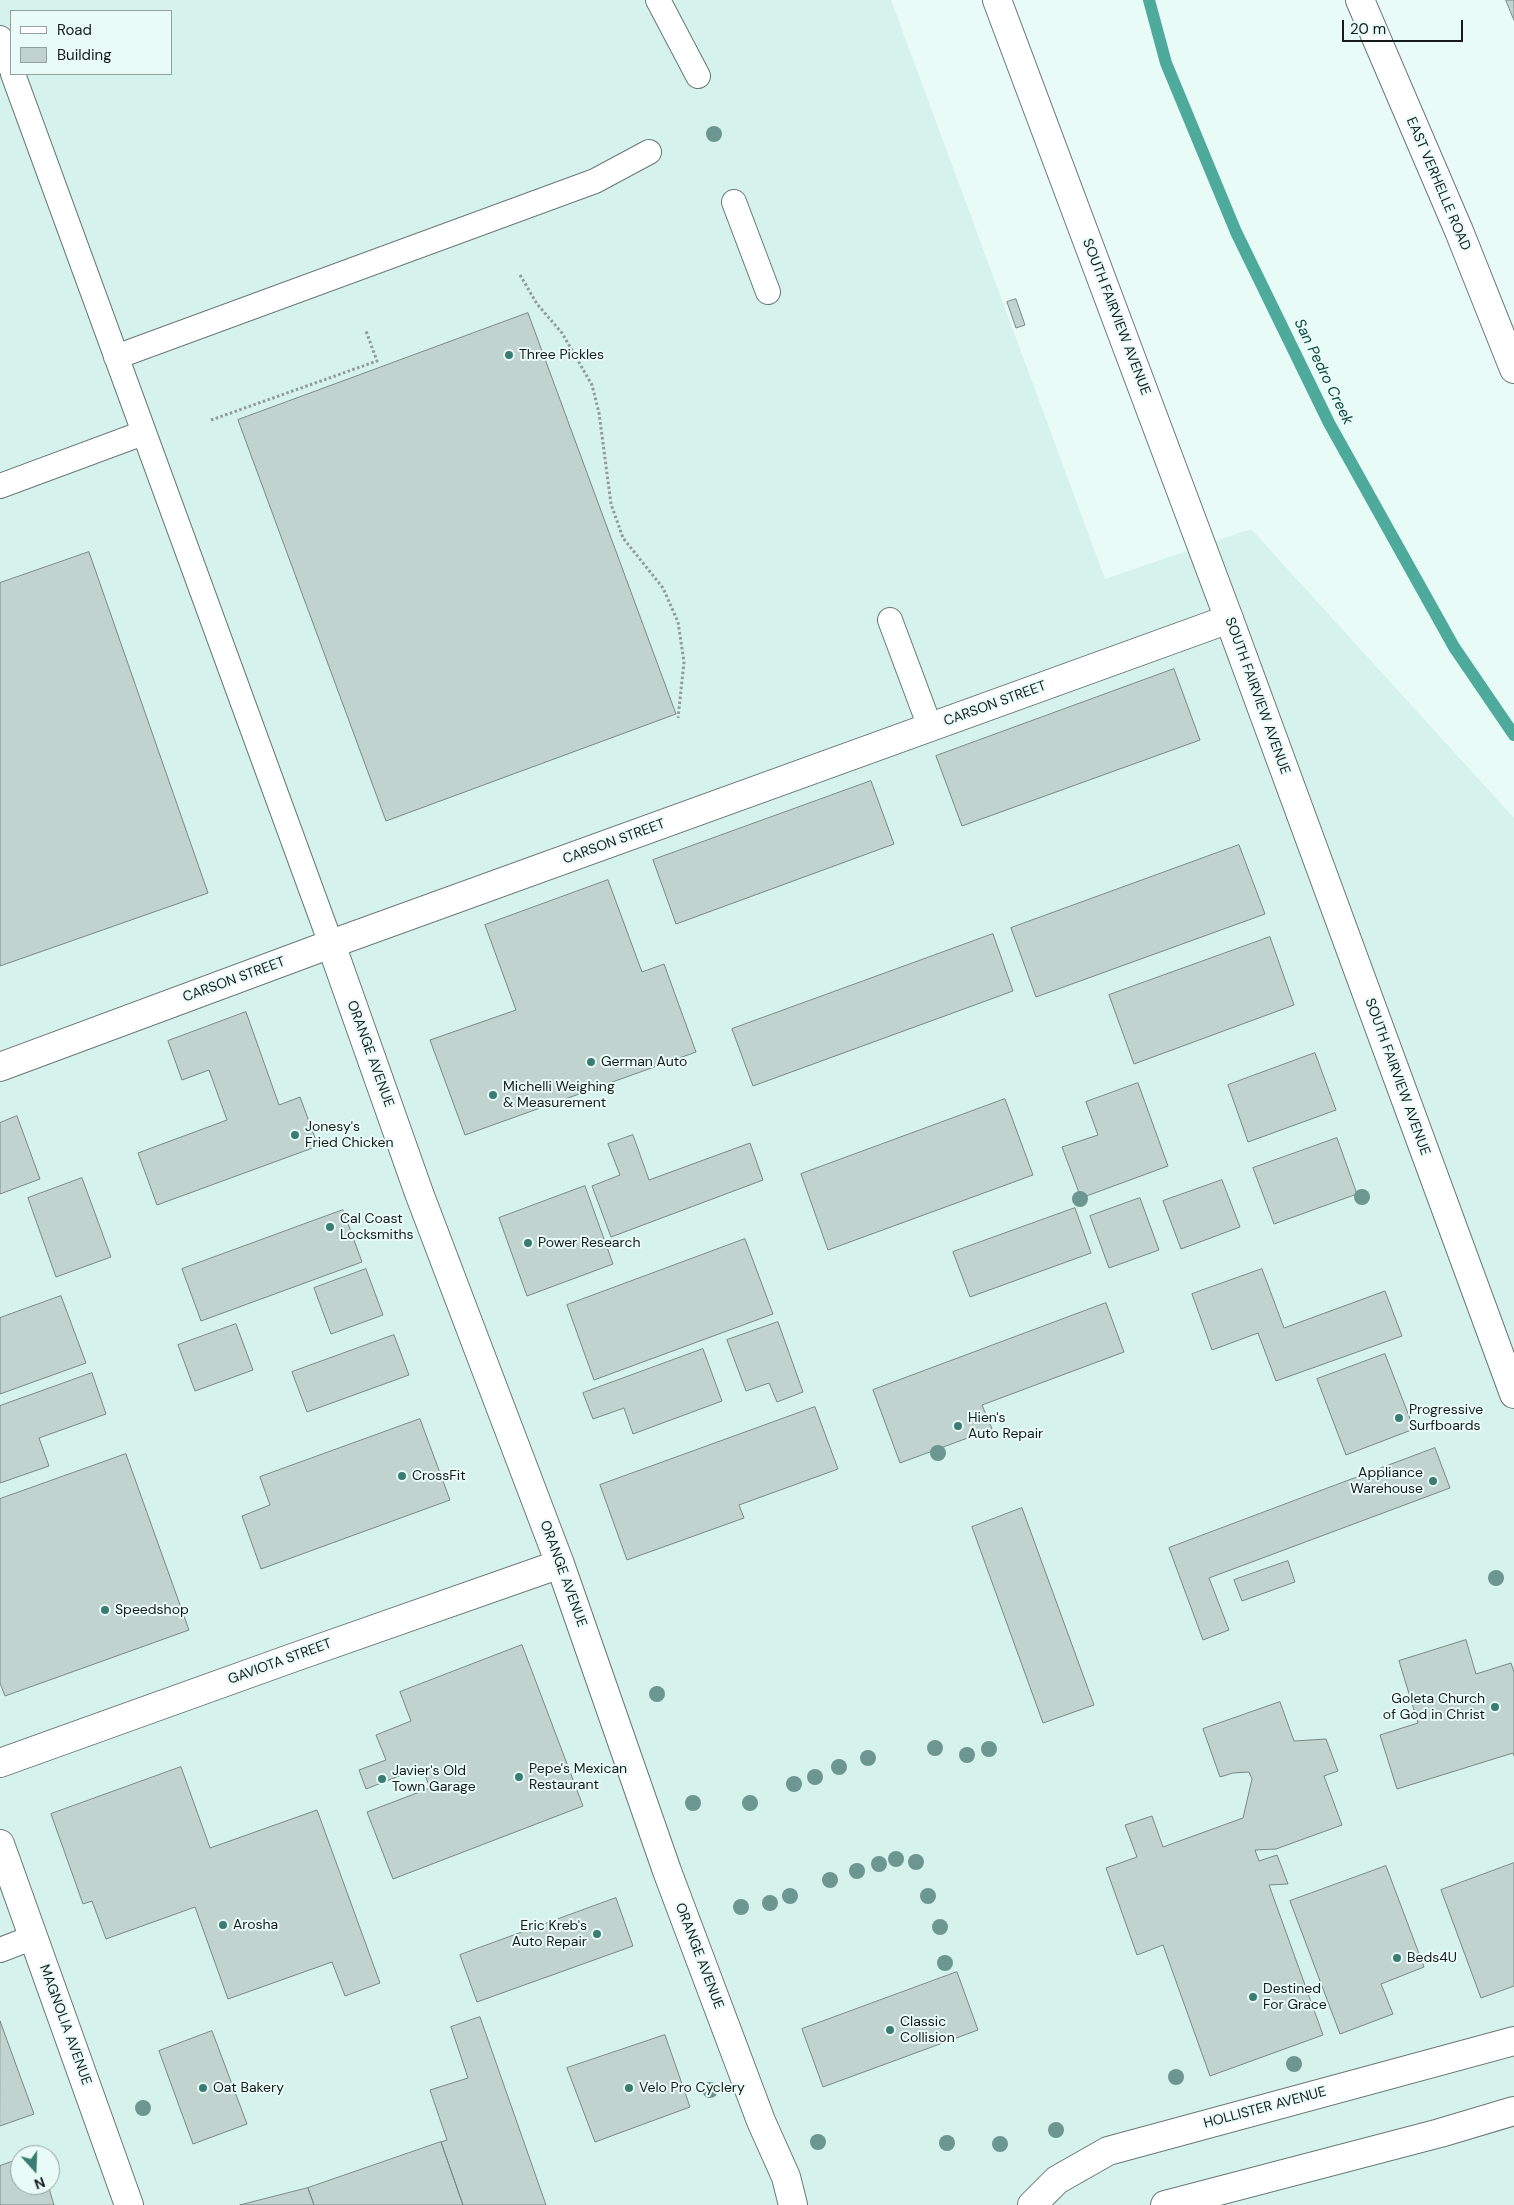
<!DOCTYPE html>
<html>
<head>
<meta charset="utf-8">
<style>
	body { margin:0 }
	#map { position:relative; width:1514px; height:2205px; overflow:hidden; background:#e8fbf7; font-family:"DM Sans",sans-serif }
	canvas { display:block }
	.legend { position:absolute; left:10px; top:10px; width:162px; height:65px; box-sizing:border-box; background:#e8fbf7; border:1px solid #94a29f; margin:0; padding:6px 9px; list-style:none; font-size:15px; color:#151c1a }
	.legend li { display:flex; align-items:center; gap:10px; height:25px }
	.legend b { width:25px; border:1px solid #94a29f }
	.north { position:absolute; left:10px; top:2145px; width:50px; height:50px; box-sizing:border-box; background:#e8fbf7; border:1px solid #94a29f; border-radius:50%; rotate:160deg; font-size:14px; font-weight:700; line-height:20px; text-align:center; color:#151c1a }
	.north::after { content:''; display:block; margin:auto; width:18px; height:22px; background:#397d71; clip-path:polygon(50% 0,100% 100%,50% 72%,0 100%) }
	.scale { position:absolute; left:1342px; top:20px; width:121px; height:22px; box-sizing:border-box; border:2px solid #151c1a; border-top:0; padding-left:6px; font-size:15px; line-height:18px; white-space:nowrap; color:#151c1a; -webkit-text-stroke:4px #e8fbf7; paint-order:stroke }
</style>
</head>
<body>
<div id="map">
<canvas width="1514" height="2205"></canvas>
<ul class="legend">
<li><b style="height:6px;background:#fff"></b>Road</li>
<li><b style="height:14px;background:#c0d3ce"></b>Building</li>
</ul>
<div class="north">N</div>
<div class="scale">20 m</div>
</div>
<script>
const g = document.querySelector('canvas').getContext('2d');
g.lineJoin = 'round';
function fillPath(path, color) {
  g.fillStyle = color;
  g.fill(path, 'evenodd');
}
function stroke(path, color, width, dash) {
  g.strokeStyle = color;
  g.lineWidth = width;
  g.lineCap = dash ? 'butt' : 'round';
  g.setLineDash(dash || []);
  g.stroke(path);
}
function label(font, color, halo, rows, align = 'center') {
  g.font = font + ' "DM Sans",sans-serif';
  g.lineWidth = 4;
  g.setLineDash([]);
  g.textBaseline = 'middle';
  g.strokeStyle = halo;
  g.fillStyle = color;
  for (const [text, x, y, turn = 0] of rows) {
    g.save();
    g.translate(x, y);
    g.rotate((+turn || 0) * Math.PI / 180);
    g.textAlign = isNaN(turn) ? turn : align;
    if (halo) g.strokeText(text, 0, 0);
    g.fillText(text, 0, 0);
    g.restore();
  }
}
fillPath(new Path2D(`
	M0,0H891L1105,579L1251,529L1514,818V2205H0ZM11,11H171V74H11ZM20,2155H50V2185H20Z`), '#d6f2ec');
stroke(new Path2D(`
	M1149,0L1166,63L1236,232L1329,423L1454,647L1514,735`), '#4eaa9a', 12);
const building = new Path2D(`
	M1506,0H1514V20Z
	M1016,299L1025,325L1016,328L1007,302Z
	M528,313L676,714L386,821L238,420Z
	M89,552L208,893L0,966V583Z
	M1174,669L1200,740L962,826L936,756Z
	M871,781L894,844L676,924L653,860Z
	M1239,845L1265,914L1036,997L1011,928Z
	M608,880L642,972L664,964L696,1052L465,1135L430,1040L516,1010L485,925Z
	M993,934L1013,991L753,1086L732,1029Z
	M1270,937L1294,1005L1134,1064L1109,995Z
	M246,1012L279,1105L300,1097L318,1146L157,1205L138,1153L227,1120L209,1070L182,1080L168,1041Z
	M1315,1053L1336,1110L1248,1142L1228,1085Z
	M1138,1083L1168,1166L1081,1198L1062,1147L1098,1135L1086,1102Z
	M1005,1099L1033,1175L828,1250L801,1174Z
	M17,1116L40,1179L0,1194V1123Z
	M633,1135L649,1180L750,1143L763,1180L611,1237L592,1186L620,1175L608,1144Z
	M1337,1138L1357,1194L1274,1224L1253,1168Z
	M82,1178L111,1257L56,1277L28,1198Z
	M1222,1180L1240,1227L1181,1249L1163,1201Z
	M585,1186L613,1264L527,1296L499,1218Z
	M1140,1198L1159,1250L1109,1268L1090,1216Z
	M1075,1208L1091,1253L970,1297L953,1252Z
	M343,1210L362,1262L201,1321L182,1269Z
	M745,1239L773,1314L594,1380L567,1305Z
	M366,1269L383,1315L331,1334L314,1288Z
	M1262,1269L1284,1328L1385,1291L1402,1336L1276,1381L1258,1333L1212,1350L1192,1294Z
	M61,1296L86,1363L0,1394V1318Z
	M1106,1303L1124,1352L982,1405L992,1429L900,1463L873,1390Z
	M778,1322L803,1392L777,1402L769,1383L746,1391L727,1340Z
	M236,1324L253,1370L195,1391L178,1345Z
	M394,1335L409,1375L307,1412L292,1372Z
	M703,1349L722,1401L633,1434L624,1408L593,1419L583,1393Z
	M1385,1354L1414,1429L1346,1455L1317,1379Z
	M92,1373L106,1414L39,1438L49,1466L0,1483V1406Z
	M815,1407L838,1469L739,1505L744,1518L627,1560L600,1485Z
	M420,1419L450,1500L261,1569L242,1516L270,1505L260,1477Z
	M1435,1448L1450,1488L1209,1578L1229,1630L1203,1640L1169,1548Z
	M126,1454L189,1630L5,1696L0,1683V1499Z
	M1022,1508L1094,1705L1043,1723L972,1527Z
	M1288,1561L1295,1582L1242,1601L1234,1580Z
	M1466,1640L1476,1674L1511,1663L1514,1672V1756L1513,1753L1397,1789L1380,1735L1418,1723L1399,1661Z
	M522,1645L583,1806L393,1879L367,1812L430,1788L422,1767L366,1789L359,1770L386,1760L376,1735L411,1721L400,1692Z
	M1280,1702L1294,1741L1326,1739L1338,1771L1324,1776L1342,1825L1276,1849L1255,1850L1259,1861L1277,1855L1288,1884L1269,1885L1323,2035L1210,2076L1163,1945L1137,1955L1106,1868L1137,1857L1125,1825L1152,1816L1163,1847L1243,1818L1252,1779L1249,1772L1233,1773L1220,1777L1203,1729Z
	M181,1767L210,1848L317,1810L380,1983L345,1996L332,1962L228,1999L195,1907L106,1939L92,1901L83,1904L51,1814Z
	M1514,1863V1986L1481,1998L1441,1890Z
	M1386,1866L1424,1967L1381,1984L1393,2014L1340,2034L1290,1901Z
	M616,1898L633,1946L477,2002L460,1955Z
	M957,1972L978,2030L823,2087L802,2029Z
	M480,2017L546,2205H463L441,2142L447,2140L430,2090L468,2078L451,2027Z
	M0,2021L34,2114L0,2126Z
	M212,2031L247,2124L193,2144L159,2051Z
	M665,2035L690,2107L595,2142L567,2068Z
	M441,2142L463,2205H314L308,2188Z
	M20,2159V2185H48L54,2205H0V2166Z
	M308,2188L314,2205H240Z`);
fillPath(building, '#c0d3ce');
stroke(building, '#798a86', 1);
const service = new Path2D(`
	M658,0L698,76
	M0,38L11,68
	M13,74L331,944
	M734,202L768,292
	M116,357L595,181L649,152
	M0,486L143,433
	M890,620L930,727
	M0,1950L34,1937`);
const minor = new Path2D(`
	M1360,0L1459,231L1514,369
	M331,944L419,1193L560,1564L667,1871L761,2121L786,2177L793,2205
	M0,1067L331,944L1229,619
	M0,1763L295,1657L560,1564
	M0,1844L129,2205`);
const tertiary = new Path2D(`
	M997,0L1229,619L1514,1394`);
const secondary = new Path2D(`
	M1032,2205L1057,2180L1108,2151L1514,2041
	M1165,2205L1440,2133L1514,2111`);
stroke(service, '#687975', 26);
stroke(minor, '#687975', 30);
stroke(tertiary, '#687975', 30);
stroke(secondary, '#687975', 30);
stroke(new Path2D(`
	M520,275L537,304L562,333L592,385L599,413L611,504L623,538L663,588L678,622L684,662L678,718
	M211,420L377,361L366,331`), '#8e9c99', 3, [2.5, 2.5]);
stroke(service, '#fff', 24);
stroke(minor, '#fff', 28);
stroke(tertiary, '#fff', 28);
stroke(secondary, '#fff', 28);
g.fillStyle = '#6c9690';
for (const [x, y] of [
	[714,134],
	[1362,1197],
	[1080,1199],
	[938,1453],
	[1496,1578],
	[657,1694],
	[935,1748],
	[989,1749],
	[967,1755],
	[868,1758],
	[839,1767],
	[815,1777],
	[794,1784],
	[693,1803],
	[750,1803],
	[896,1859],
	[916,1862],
	[879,1864],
	[857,1871],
	[830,1880],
	[790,1896],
	[928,1896],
	[770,1903],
	[741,1907],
	[940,1927],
	[945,1963],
	[1294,2064],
	[1176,2077],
	[710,2090],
	[143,2108],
	[1056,2130],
	[818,2142],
	[947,2143],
	[1000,2144]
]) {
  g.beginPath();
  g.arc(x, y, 8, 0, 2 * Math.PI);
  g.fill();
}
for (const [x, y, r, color] of [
	[509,355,5,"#397d71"],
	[591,1062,5,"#397d71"],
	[493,1095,5,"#397d71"],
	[295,1135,5,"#397d71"],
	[330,1227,5,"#397d71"],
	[528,1243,5,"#397d71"],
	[1399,1418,5,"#397d71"],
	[958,1426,5,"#397d71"],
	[402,1476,5,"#397d71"],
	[1433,1481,5,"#397d71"],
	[105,1610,5,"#397d71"],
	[1495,1707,5,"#397d71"],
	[519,1777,5,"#397d71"],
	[382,1779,5,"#397d71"],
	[223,1925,5,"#397d71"],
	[597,1934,5,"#397d71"],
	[1397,1958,5,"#397d71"],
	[1253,1997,5,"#397d71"],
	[890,2030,5,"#397d71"],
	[203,2088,5,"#397d71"],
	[629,2088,5,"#397d71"]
]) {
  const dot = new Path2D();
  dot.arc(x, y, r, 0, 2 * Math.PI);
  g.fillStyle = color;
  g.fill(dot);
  stroke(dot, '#e8fbf7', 2);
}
label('14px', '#151c1a', '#e8fbf7', [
	["EAST VERHELLE ROAD",1438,184,67],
	["SOUTH FAIRVIEW AVENUE",1116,317,69],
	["SOUTH FAIRVIEW AVENUE",1257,696,70],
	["CARSON STREET",995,704,-20],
	["CARSON STREET",614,842,-20],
	["CARSON STREET",234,980,-20],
	["ORANGE AVENUE",370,1054,70],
	["SOUTH FAIRVIEW AVENUE",1397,1077,70],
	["ORANGE AVENUE",563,1574,70],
	["GAVIOTA STREET",280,1662,-20],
	["ORANGE AVENUE",699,1956,69],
	["MAGNOLIA AVENUE",65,2025,70],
	["HOLLISTER AVENUE",1265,2108,-15]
]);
label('14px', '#151c1a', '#e8fbf7', [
	["Three Pickles",519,355],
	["German Auto",601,1062],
	["Michelli Weighing",503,1087],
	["& Measurement",503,1103],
	["Jonesy's",305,1127],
	["Fried Chicken",305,1143],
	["Cal Coast",340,1219],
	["Locksmiths",340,1235],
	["Power Research",538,1243],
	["Progressive",1409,1410],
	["Surfboards",1409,1426],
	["Hien's",968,1418],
	["Auto Repair",968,1434],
	["Appliance",1423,1473,"right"],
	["Warehouse",1423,1489,"right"],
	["CrossFit",412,1476],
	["Speedshop",115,1610],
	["Goleta Church",1485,1699,"right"],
	["of God in Christ",1485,1715,"right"],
	["Pepe's Mexican",529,1769],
	["Restaurant",529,1785],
	["Javier's Old",392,1771],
	["Town Garage",392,1787],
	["Arosha",233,1925],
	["Eric Kreb's",587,1926,"right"],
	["Auto Repair",587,1942,"right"],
	["Beds4U",1407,1958],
	["Destined",1263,1989],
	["For Grace",1263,2005],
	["Classic",900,2022],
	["Collision",900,2038],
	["Oat Bakery",213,2088],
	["Velo Pro Cyclery",639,2088]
], 'left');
label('italic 15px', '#0a453d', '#e8fbf7', [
	["San Pedro Creek",1323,372,64]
]);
</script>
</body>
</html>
